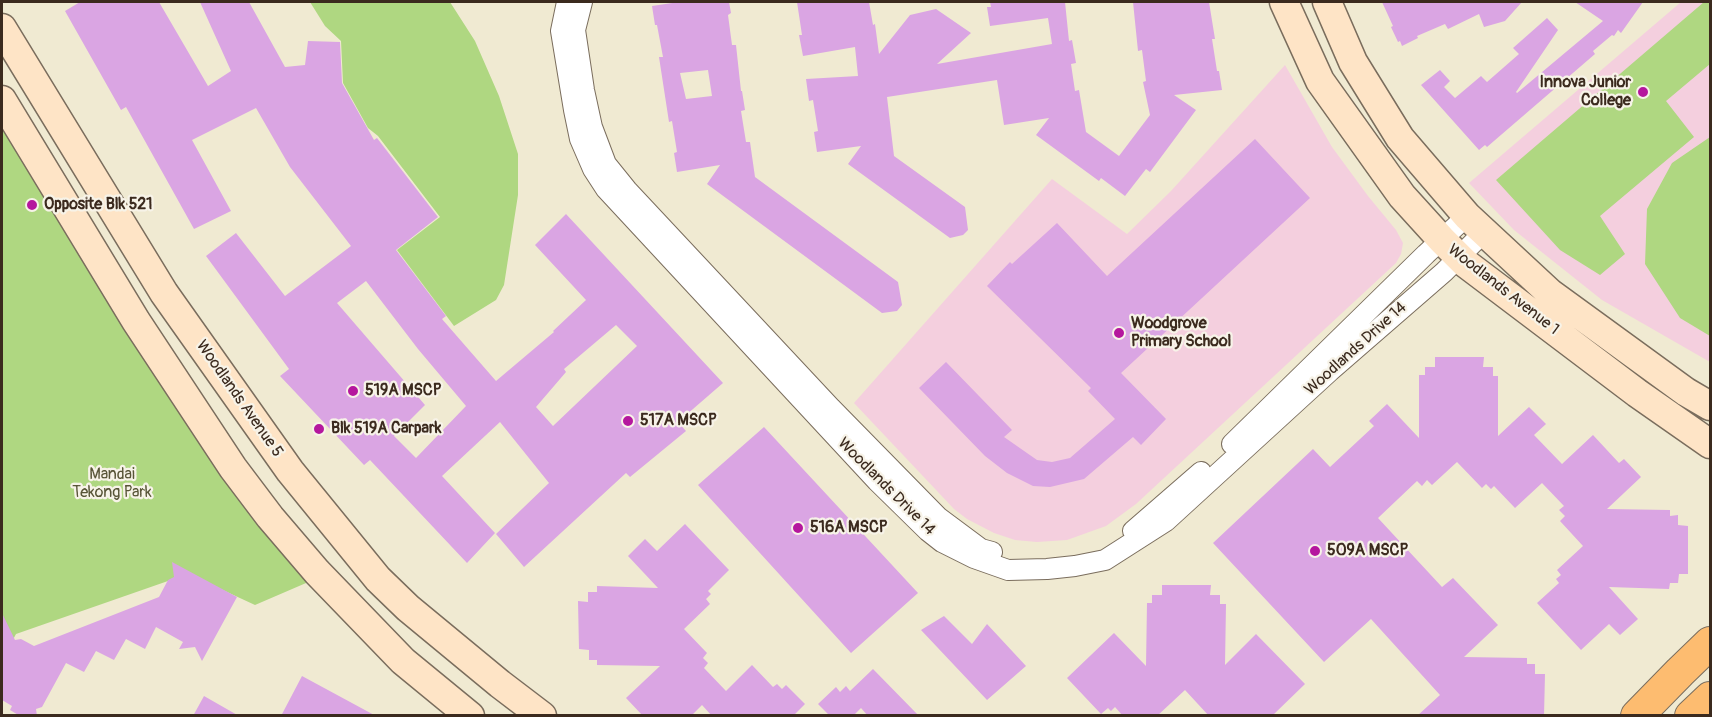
<!DOCTYPE html>
<html>
<head>
<meta charset="utf-8">
<style>
	body { margin:0 }
	#map { position:relative; width:1712px; height:717px; overflow:hidden; background:#f0ead2; font-family:Pangolin,sans-serif }
	canvas { display:block }
	.frame { position:absolute; inset:0; border:3px solid #3b2a1e; pointer-events:none }
</style>
</head>
<body>
<div id="map">
<canvas width="1712" height="717"></canvas>
<div class="frame"></div>
</div>
<script>
const g = document.querySelector('canvas').getContext('2d');
g.lineJoin = 'round';
function fillPath(path, color) {
  g.fillStyle = color;
  g.fill(path, 'evenodd');
}
function stroke(path, color, width, dash) {
  g.strokeStyle = color;
  g.lineWidth = width;
  g.lineCap = dash ? 'butt' : 'round';
  g.setLineDash(dash || []);
  g.stroke(path);
}
function label(font, color, halo, rows, align = 'center') {
  g.font = font + ' Pangolin,sans-serif';
  g.lineWidth = 4.5;
  g.setLineDash([]);
  g.textBaseline = 'middle';
  g.strokeStyle = halo;
  g.fillStyle = color;
  for (const [text, x, y, turn = 0] of rows) {
    g.save();
    g.translate(x, y);
    g.rotate((+turn || 0) * Math.PI / 180);
    g.textAlign = isNaN(turn) ? turn : align;
    if (halo) g.strokeText(text, 0, 0);
    g.fillText(text, 0, 0);
    g.restore();
  }
}
fillPath(new Path2D(`
	M1681,2H1710V362L1602,300L1514,230L1469,183Z
	M1285,65L1332,147L1368,196L1396,230L1403,243L1401,254L1396,263L1136,504L1106,526L1067,540L1037,542L1015,540L994,533L967,519L954,509L854,403L1052,179L1127,234L1171,191Z`), '#f4cfde');
fillPath(new Path2D(`
	M310,2H450L475,41L499,96L518,154V195L504,285L496,300L454,326L397,250L440,217L378,136L368,128L343,83L341,41L325,26Z
	M1704,2H1710V64L1666,101L1694,137L1600,216L1625,254L1600,275L1560,250L1496,180Z
	M2,101L320,577L255,605L188,574L16,634L2,660Z
	M1710,137V336L1680,318L1645,264L1647,209L1672,163Z`), '#afd781');
fillPath(new Path2D(`
	M80,2H159L208,86L231,71L200,2H249L285,67L305,65L308,41L340,42L342,83L374,140L377,138L438,217L396,250L446,316L442,319L496,381L554,332L553,331L586,300L535,245L566,214L723,383L678,422L686,431L630,477L626,473L524,567L496,534L549,483L500,422L442,476L495,533L467,563L370,460L364,465L280,376L289,369L206,256L236,233L285,296L351,246L290,167L256,108L192,140L231,211L194,229L126,107L121,110L65,11ZM366,281L418,349L466,406L416,458L394,436L425,405L337,303ZM616,325L637,346L553,426L536,407L566,372L564,369Z
	M679,2H729L731,13L728,15L732,45H736L741,91H742L745,110L741,111L746,142H750L755,177L898,282L902,305L897,311L882,313L707,184L720,165L677,172L674,153L677,152L672,121L669,122L659,57H663L657,25H655L652,6ZM708,70L712,96L686,99L680,73Z
	M797,2H869L873,25L875,24L879,54L910,15L936,9L971,33L937,64L1052,44L1048,18L990,26L987,7H991L990,2H1065L1069,41L1072,40L1076,63L1071,64L1075,91L1079,90L1086,132L1119,156L1150,115L1143,82L1146,81L1142,50L1138,51L1133,2H1209L1215,39H1212L1217,71H1219L1222,90L1174,95L1196,110L1150,172L1146,169L1125,196L1101,178L1099,181L1036,135L1049,118L1004,125L997,80L887,97L894,156L965,207L968,230L963,235L950,238L848,164L861,146L817,152L814,132L818,131L813,100L809,101L806,79L858,76L855,47L803,56L799,35H802Z
	M1382,2H1522L1505,21L1484,27L1479,14L1448,29L1445,24L1417,36L1418,38L1402,46L1400,41L1398,42L1391,27L1393,26Z
	M1575,2H1643L1621,33L1618,30L1614,36L1612,35L1593,51L1595,54L1487,147L1485,145L1479,150L1421,85L1440,70L1450,81L1444,87L1455,98L1481,76L1487,82L1519,54L1513,48L1547,18L1558,30L1516,92L1517,93L1603,21Z
	M1255,139L1310,198L1121,373L1166,419L1141,445L1133,437L1084,479L1050,487L1033,486L1007,473L985,456L919,388L946,362L1012,430L1004,437L1037,460L1052,462L1070,458L1115,419L1088,391L1091,388L987,286L1010,262L1012,264L1057,223L1107,276Z
	M1435,357H1484L1483,367H1493V376H1498V436L1529,407L1546,424L1534,435L1562,464L1593,435L1619,463L1624,459L1641,477L1607,509L1670,510V516L1678,515V525L1688,526V574H1679L1678,583H1670L1669,589L1609,587L1638,619L1620,635L1609,624L1581,650L1537,603L1559,583L1556,579L1561,575L1557,570L1583,546L1560,521L1565,516L1559,510L1564,506L1542,483L1515,508L1494,486L1491,489L1486,484L1482,488L1457,462L1432,485L1427,480L1422,486L1417,481L1378,518L1442,587L1453,578L1498,625L1464,657L1527,658V664H1535V674H1545L1544,716H1417L1440,695L1371,619L1324,662L1213,543L1313,449L1330,467L1374,426L1369,421L1387,404L1419,438V375H1425V367H1435Z
	M764,427L918,593L851,653L698,485Z
	M685,524L729,570L708,591L711,594L706,599L710,604L684,629L707,653L703,658L708,663L704,668L726,691L752,665L773,687L777,684L782,689L786,685L805,704L793,716H712L702,705L691,716H643L626,698L660,666L597,665V660H589V650L579,649L578,601L588,602V592H597V586L658,588L628,556L645,539L657,551Z
	M172,562L237,597L202,661L195,647L179,649L183,642L156,627L145,649L126,639L114,660L96,651L84,672L66,663L42,707L36,709L37,716H20L10,710L12,706L2,700V613L15,640L21,639L34,646L159,597L168,580L174,577Z
	M1162,585H1211L1210,595H1220V604H1226L1225,665L1256,634L1305,684L1272,716H1209L1185,690L1157,716H1123L1115,707L1111,711L1108,708L1101,714L1067,678L1114,633L1146,666L1147,603H1152V595H1162Z
	M944,616L972,644L987,624L1026,666L987,700L921,630Z
	M873,669L919,716H868L861,708L853,716H830L818,704L836,687L840,692L846,686L850,691Z
	M302,676L376,716H281Z
	M204,696L239,716H193Z`), '#daa5e3');
const street = new Path2D(`
	M567,2L561,31L574,110L580,139L593,169L606,189L877,481L928,531L942,542L974,558L1008,570L1047,569L1075,566L1105,560L1166,521L1330,371L1444,272L1484,232
	M582,2L575,30L584,90L592,127L606,164L627,190L744,315L831,408L938,517L981,549L992,552
	M1232,444L1426,254L1467,216
	M1133,531L1201,472`);
const secondary = new Path2D(`
	M1284,2L1320,81L1402,196L1442,240L1465,263L1637,393L1710,444
	M1327,2L1353,62L1400,138L1467,216L1550,293L1686,392L1710,406
	M2,28L164,293L290,471L378,579L408,608L500,684L542,716
	M2,100L136,321L233,468L270,517L317,572L403,661L470,716`);
const primary = new Path2D(`
	M1637,716L1680,672L1710,643
	M1691,716L1710,698`);
stroke(street, '#7a6d5d', 22);
stroke(secondary, '#7a6d5d', 31);
stroke(primary, '#7a6d5d', 34);
stroke(street, '#fff', 20);
stroke(secondary, '#fee4c6', 28);
stroke(primary, '#fdbc70', 32);
for (const [x, y, r, color] of [
	[1643,92,6,"#b5179e"],
	[32,205,6,"#b5179e"],
	[1119,333,6,"#b5179e"],
	[353,391,6,"#b5179e"],
	[628,421,6,"#b5179e"],
	[319,429,6,"#b5179e"],
	[798,528,6,"#b5179e"],
	[1315,551,6,"#b5179e"]
]) {
  const dot = new Path2D();
  dot.arc(x, y, r, 0, 2 * Math.PI);
  g.fillStyle = color;
  g.fill(dot);
  stroke(dot, '#f7f3e8', 2);
}
label('bold 16px', '#3b2a1e', '#f7f3e8', [
	["Innova Junior",1631,83,"right"],
	["College",1631,101,"right"],
	["Opposite Blk 521",44,205],
	["Woodgrove",1131,324],
	["Primary School",1131,342],
	["519A MSCP",365,391],
	["517A MSCP",640,421],
	["Blk 519A Carpark",331,429],
	["516A MSCP",810,528],
	["509A MSCP",1327,551]
], 'left');
label('16px', '#3b2a1e', '#f7f3e8', [
	["Woodlands Avenue 1",1503,290,38],
	["Woodlands Drive 14",1356,349,-42],
	["Woodlands Avenue 5",239,399,55],
	["Woodlands Drive 14",886,487,45]
]);
label('16px', '#585537', '#f7f3e8', [
	["Mandai",112,475],
	["Tekong Park",112,493]
]);
</script>
</body>
</html>
